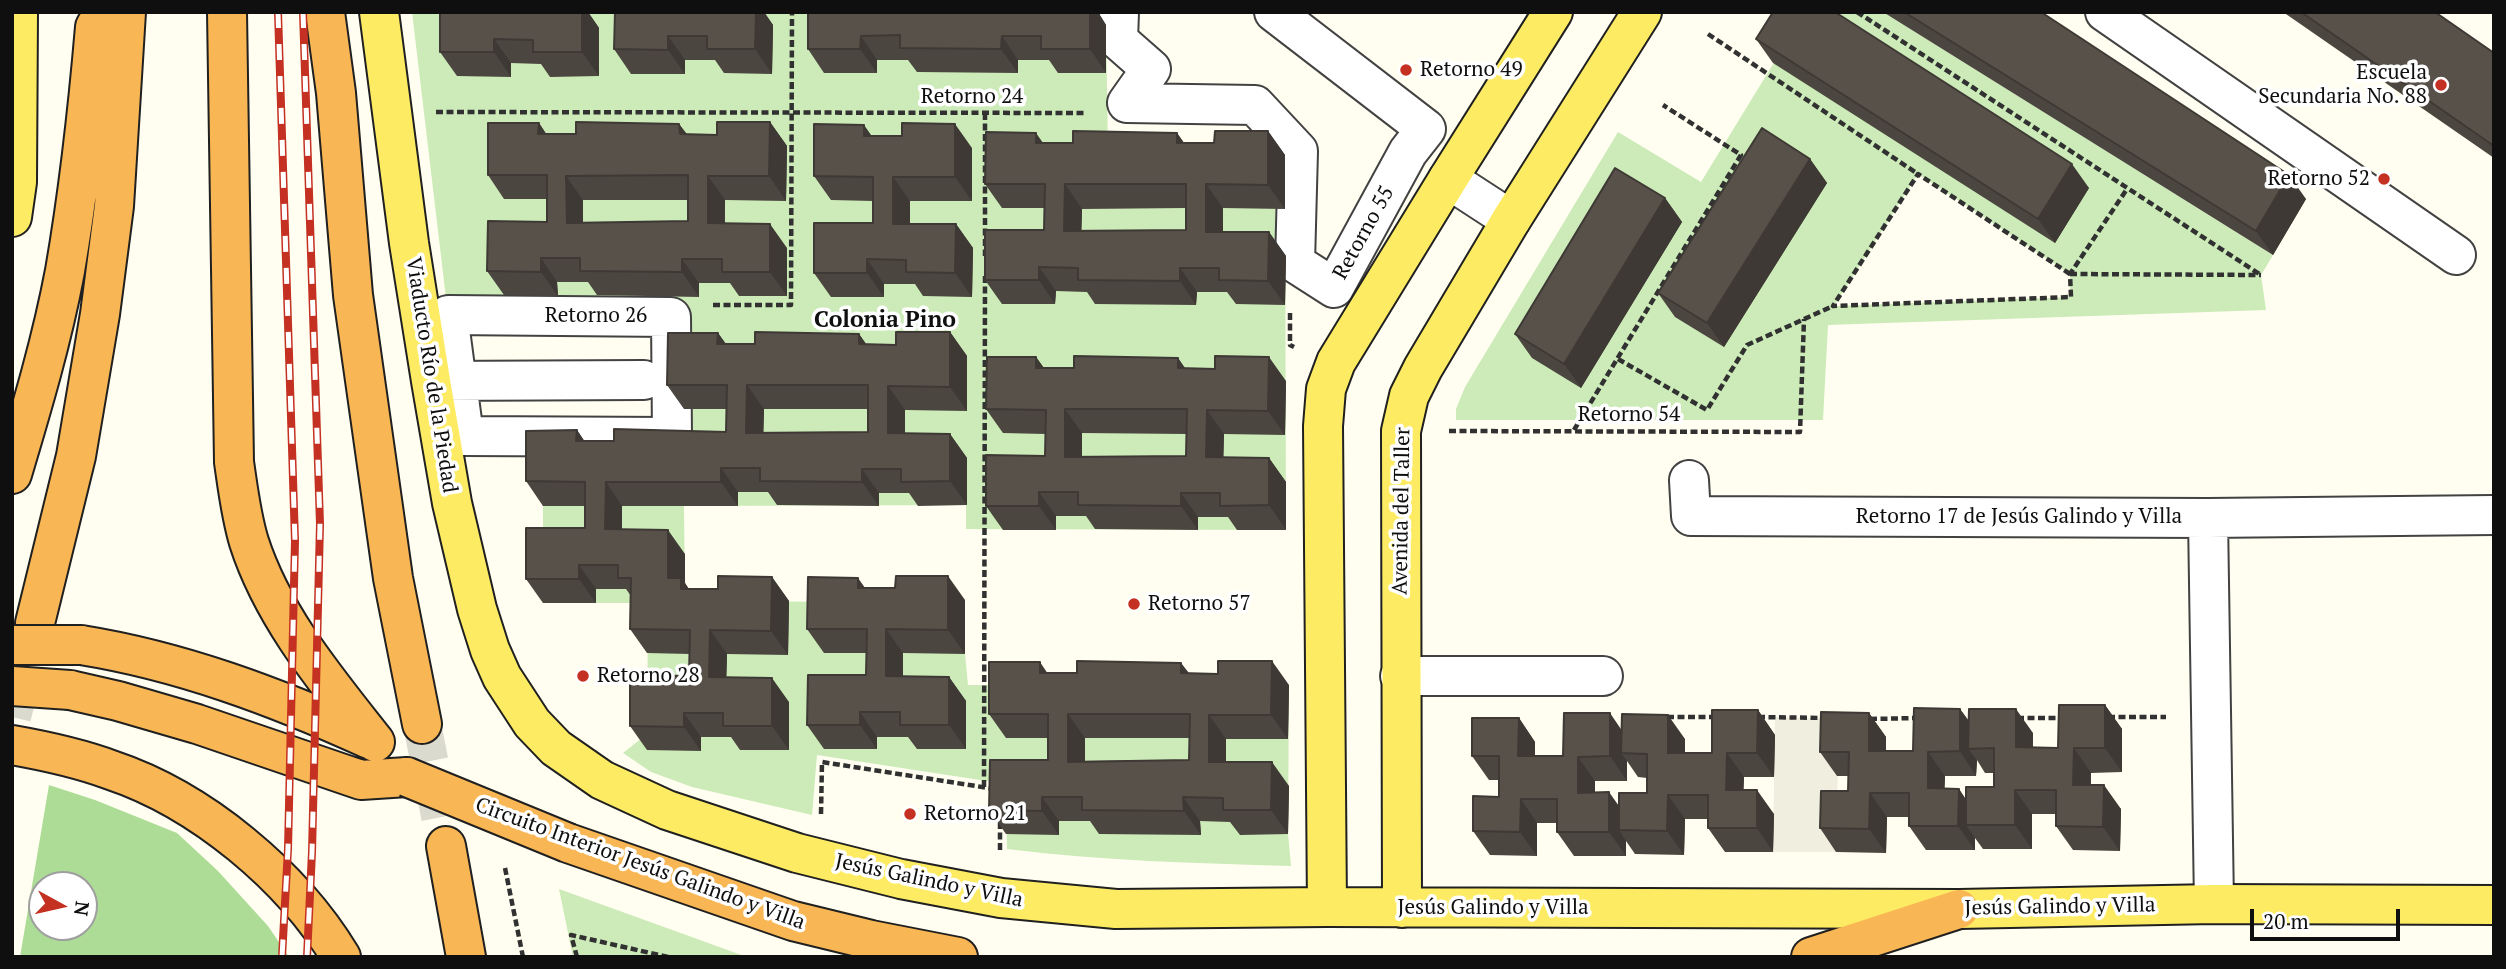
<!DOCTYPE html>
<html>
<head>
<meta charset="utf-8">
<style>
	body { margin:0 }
	#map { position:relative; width:2506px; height:969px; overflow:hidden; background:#fffef0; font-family:"PT Serif",serif }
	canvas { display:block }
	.frame { position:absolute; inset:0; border:14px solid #0f0f0f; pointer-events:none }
	.north { position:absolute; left:28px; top:871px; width:70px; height:70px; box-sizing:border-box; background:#fff; border:2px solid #9f9f9f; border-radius:50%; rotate:98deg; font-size:19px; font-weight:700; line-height:28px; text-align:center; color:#0f0f0f }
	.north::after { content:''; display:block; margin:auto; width:24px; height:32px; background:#c43021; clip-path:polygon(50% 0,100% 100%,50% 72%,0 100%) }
	.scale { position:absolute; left:2250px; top:909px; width:150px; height:32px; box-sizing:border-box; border:4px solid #0f0f0f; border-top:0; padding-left:9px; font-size:21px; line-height:24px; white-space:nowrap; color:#0f0f0f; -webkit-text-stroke:5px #fff; paint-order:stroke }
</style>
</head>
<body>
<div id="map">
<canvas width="2506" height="969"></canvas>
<div class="frame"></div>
<div class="north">N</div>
<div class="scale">20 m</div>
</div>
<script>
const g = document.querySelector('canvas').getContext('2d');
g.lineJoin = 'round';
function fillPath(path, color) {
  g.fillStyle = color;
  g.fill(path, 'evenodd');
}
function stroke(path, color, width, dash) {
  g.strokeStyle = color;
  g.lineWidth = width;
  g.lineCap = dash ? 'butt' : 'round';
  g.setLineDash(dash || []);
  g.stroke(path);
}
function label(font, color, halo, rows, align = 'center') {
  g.font = font + ' "PT Serif",serif';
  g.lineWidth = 7;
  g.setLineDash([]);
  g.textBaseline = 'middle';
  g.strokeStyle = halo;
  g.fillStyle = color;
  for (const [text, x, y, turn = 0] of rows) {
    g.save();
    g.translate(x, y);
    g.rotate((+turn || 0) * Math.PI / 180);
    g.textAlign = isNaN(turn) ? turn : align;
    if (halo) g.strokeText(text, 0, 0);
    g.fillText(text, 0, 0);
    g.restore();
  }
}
fillPath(new Path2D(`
	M412,12H1106L1108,155H1285L1286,530L966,529V505L684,506L685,601L875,602L965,654L968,685H1289L1288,834L1291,866C1196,863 1101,861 1007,849L1006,784L817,755L812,815L692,787L651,772L623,753L647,734L648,603H543V455L672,437L671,317L448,315Z
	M1805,12H1883L2273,255L2261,275L2266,310L1828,325L1823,420H1456V409L1465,387L1618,132L1701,182ZM1918,174L2070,274V297L1834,306Z
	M559,889L747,957H573Z`), '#ccebb8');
fillPath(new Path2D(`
	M49,785L95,800L177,833L218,871L268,926L289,957H20ZM42,885H84V927H42Z`), '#addc97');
fillPath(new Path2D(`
	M1775,717L1839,719L1836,852H1773Z`), '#f0eede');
stroke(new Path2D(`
	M12,717L35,623
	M422,724L446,846`), '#dbdace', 38, [38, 19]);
const minor = new Path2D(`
	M1119,12L1118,40L1151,69L1127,103L1255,105L1298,151L1295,263L1334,288L1408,152L1426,129L1274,12
	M2105,12L2456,255
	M1448,179L1511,220
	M448,315L671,317L672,437L464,436Z
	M433,381L644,380
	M1689,480L1691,516L2208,518L2494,515
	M2208,518L2214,904
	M1400,676H1603`);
const major = new Path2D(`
	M379,12L409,243L431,381L452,503L477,609L490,650L502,677L532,723L556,748L602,780L667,810L797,853L901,879L1001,898L1116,909L1327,907L1959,909L2214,904L2494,905
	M12,217L17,182L18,12
	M1327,907L1323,426L1326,389L1336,362L1448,179L1553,12
	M1402,908L1401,431L1409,396L1423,368L1511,220L1642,12`);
const highway = new Path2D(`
	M227,12L234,462C238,489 241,516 249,542C273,617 327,681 375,742
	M325,12L336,93L353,295L393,578L422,724
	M12,474C32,407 52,340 65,271C79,190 88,109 95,27L104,12
	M35,623L76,456L100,314L114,206L126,12
	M81,645C181,661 277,697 369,739
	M70,690L118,701L197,724L361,780L407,777
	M12,745C46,751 79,758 111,770C201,800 292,876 341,957
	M568,843L793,921L871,940L958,957
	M446,846L466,957
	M1811,957L1959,909`);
stroke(minor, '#424242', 42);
stroke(major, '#202020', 42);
stroke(highway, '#202020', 42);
stroke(new Path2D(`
	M1857,12L2261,275
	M1708,34L1918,174
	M436,112L1085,113
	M985,113V256
	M2070,274L1918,174L1833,306L2071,297L2070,274L2127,189
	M2070,274L2261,275
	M713,305H791L792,12
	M1290,313V345L1294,347
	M1618,359L1707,410L1747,345L1833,306
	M1574,430L1741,155L1663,105
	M1449,431L1800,432L1804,319
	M1667,717H1718
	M1758,717L1826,718
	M2108,717H2166
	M2017,718H2064
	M1870,719L1917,718
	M984,787L985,275
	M821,814L822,762L995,789
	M1000,822V852
	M505,868L523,957
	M577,957L571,935L668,957`), '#313131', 4.5, [7, 3.5]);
stroke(minor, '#fff', 38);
stroke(major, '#fdec63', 38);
stroke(highway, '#f9b654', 38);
const rail = new Path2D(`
	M278,12L295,541L288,849L282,957
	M303,12L320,524L312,852L307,957`);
stroke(rail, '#c43021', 8);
stroke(rail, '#fff', 5, [16]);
const highwayBridge = new Path2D(`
	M12,645H81
	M12,686L70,690
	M407,777L568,843`);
stroke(highwayBridge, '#202020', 42, []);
stroke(highwayBridge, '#f9b654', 38);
fillPath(new Path2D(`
	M440,12H588L599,28V76L550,77L541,64L511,63V77L457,76L440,52Z
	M615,12H764L773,25L772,74L724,73L715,60H685V74H631L614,49Z
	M808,12H1098L1106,25V73H1058L1049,60H1018V73L917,72L908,60H877V73H824L808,49Z
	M1883,12H2041L2306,199L2273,255Z
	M2283,12H2435L2494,53V158Z
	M1756,39L2089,188L2055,243L1773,63Z
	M770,122L787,146L786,201L725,200V223L787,248V296H739L730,283H699V297L597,295L588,282H557L558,296L504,295L487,271L547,222V199H504L488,175L539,123L546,134H576L679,124L687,134L717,135ZM583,200H688V221L583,223Z
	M1268,131L1285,155V209L1223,208V232H1269L1286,256L1285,305L1236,304L1227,292H1197L1196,305L1095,304L1087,292L1056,291L1055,304H1002L985,280L1044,230V208H1002L985,184L1043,143H1073L1177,133L1184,143H1214ZM1186,208V230L1081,231L1082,209Z
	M871,136L972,148V201H910V224H956L973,248L972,297L923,296L915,284H884V297H831L814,273L873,223V201L831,200L814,176Z
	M1810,159L1827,183L1724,347L1675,317L1658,293Z
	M1665,198L1682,222L1581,388L1532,358L1515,334Z
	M950,332L967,356V411L905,410V433L950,434L967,458V505L918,506L909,493H879V506L777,505L768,492H738V506H622V529L685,554V583L688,589H718L772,577L789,601L788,655L727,654L726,677L789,702V750H740L731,737H701V751L647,750L630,726L689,676L690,654L647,653L630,629L631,596L626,589H596V603H543L526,579L585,528V506H543L526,481L577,430L584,441H614L726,432V409H684L667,385L718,333L726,344H755L859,334L866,344L896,345ZM764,409H868V432L763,433Z
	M1036,357L1044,368H1074L1178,358L1185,369L1286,381L1285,435L1224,434L1223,457L1269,458L1286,482V530H1237L1228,517H1198V530L1095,529L1086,516H1056V530H1003L986,506L1045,456V434L1003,433L986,409ZM1082,433L1186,434V456L1082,457Z
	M866,588L965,600V654L903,653V677H949L966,701V749H917L908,737H877V749H824L807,725L866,675L867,653H824L807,629Z
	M1181,663L1189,673L1289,685L1288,739H1226V762L1289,786L1288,834L1240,835L1230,822L1200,821L1201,835L1099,834L1090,821H1059V835L1006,834L989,810L1048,760V738H1006L989,714L1047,673H1077ZM1085,738H1190L1189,760L1085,761Z
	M2105,705L2122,729V772L2091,773V785L2121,809L2120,851L2073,850L2056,826V814H2032V849H1983L1975,838V850H1926L1909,826V817H1887L1886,853L1836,852L1820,828L1848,791V776H1837L1820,752L1869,713L1886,737V751H1913L1960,709L1969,721L2033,733V748H2058ZM1977,760L1985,773H1994V787L1966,800L1959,789H1944L1945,776H1976Z
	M1758,710L1775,735L1774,777H1744L1743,790L1774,814L1773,852H1725L1708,828V819H1685L1684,855L1635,854L1626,841V856H1574L1557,832V823H1537V856L1490,855L1473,831L1499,797V780H1489L1472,756L1519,718L1535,742V756H1563L1621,730L1685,739V753H1712ZM1627,761L1638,777L1647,778V793L1619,806L1595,792V781H1627Z`), '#4c4640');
fillPath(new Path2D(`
	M582,12H588L599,28V76L582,52Z
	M756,12H764L773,25L772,74L755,49Z
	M1090,12H1098L1106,25V73L1090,49Z
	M668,36L685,60V74L668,50Z
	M861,36L877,60V73L860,49Z
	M1002,36L1018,60V73L1001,49Z
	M494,39L511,63V77L494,52Z
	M770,122L787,146L786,201L769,176Z
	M539,123L555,147L538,134Z
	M679,124L696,148L680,134Z
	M955,124L972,148V201L955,177Z
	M864,125L881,149L864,136Z
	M1268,131L1285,155V209L1268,185Z
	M1036,133L1053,157L1036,143Z
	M1177,133L1194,157L1177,143Z
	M1810,159L1827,183L1724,347L1707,323Z
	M2072,164L2089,188L2055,243L2038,219Z
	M2289,175L2306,199L2273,255L2256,231Z
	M566,176L583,200V247L567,223Z
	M708,176L725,200L724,247L708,223Z
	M893,177L910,201V248L893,224Z
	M1065,184L1082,209L1081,255L1064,231Z
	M1206,184L1223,208V256L1206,232Z
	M1665,198L1682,222L1581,388L1564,364Z
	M770,224L787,248V296L770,272Z
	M956,224L973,248L972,297L955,273Z
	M1269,232L1286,256L1285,305L1268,281Z
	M541,258L557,282L558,296L541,272Z
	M682,259L699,283V297L682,272Z
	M867,259L884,284V297L867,273Z
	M1039,267L1056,291L1055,304L1039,280Z
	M1180,268L1197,292L1196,305L1180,281Z
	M950,332L967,356V411L950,387Z
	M718,333L735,357L717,344Z
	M859,334L876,358L859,344Z
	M1036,357L1053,381L1036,368Z
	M1269,357L1286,381L1285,435L1268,411Z
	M1178,358L1195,382L1178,368Z
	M747,385L764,409L763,457L746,433Z
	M888,386L905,410V457L888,433Z
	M1065,409L1082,433V481L1065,457Z
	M1207,410L1224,434L1223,481L1206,457Z
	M577,430L594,455L576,441Z
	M950,434L967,458V505L950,481Z
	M1269,458L1286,482V530L1269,505Z
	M721,468L738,492V506L721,482Z
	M862,469L879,493V506L862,482Z
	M606,482L622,506V553L605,529Z
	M1039,492L1056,516V530L1039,506Z
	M1181,493L1198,517V530L1181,506Z
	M668,530L685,554V583L698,602L668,578Z
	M579,565L596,589V603L579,579Z
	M948,576L965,600V654L948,630Z
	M772,577L789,601L788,655L771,631Z
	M858,578L875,602L858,588Z
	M886,629L903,653V700L886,676Z
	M710,630L727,654L726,701L709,677Z
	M1272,661L1289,685L1288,739L1271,715Z
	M1040,662L1056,686L1040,673Z
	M1181,663L1198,687L1181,673Z
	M949,677L966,701V749L949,725Z
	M772,678L789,702V750L772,726Z
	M2105,705L2122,729V772L2105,748Z
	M1960,709L1977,733L1968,749L1977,760L1976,776L1960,751Z
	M2016,709L2033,733L2032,772L2016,747Z
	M1758,710L1775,735L1774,777L1757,753Z
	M860,712L877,737V749L860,725Z
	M684,713L701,737V751L684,727Z
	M1610,713L1627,738L1621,753L1627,761V781L1610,756Z
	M1869,713L1886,737V775L1869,751Z
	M1068,714L1085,738V786L1068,762Z
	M1209,715L1226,739V786L1209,762Z
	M1668,715L1685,739V777L1668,753Z
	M1519,718L1535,742V780L1518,756Z
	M2074,748L2091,773L2090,809L2073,785Z
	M1928,752L1945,776L1944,813L1928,788Z
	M1727,753L1744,777L1743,814L1726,790Z
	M1578,757L1595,781V817L1578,793Z
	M1272,762L1289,786L1288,834L1271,810Z
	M2104,785L2121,809L2120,851L2103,827Z
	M1959,789L1975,813L1966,825L1975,838V850L1958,826Z
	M1757,790L1774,814L1773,852L1757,828Z
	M2015,790L2032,814V849L2015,825Z
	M1609,792L1626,816L1619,830L1626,841V856L1609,832Z
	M1870,793L1887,817L1886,853L1869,829Z
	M1668,795L1685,819L1684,855L1667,831Z
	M1042,797L1059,821V835L1042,811Z
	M1183,797L1200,821L1201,835L1184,811Z
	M1521,799L1537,823V856L1520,832Z`), '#3e3934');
const building = new Path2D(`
	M440,12H582V52H533V40L494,39V52H440Z
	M615,12H756L755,49H707V36H668V50L614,49Z
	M808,12H1090V49H1041V36H1002L1001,49L900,48V35L861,36L860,49H808Z
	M1773,12H1835L2072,164L2038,219L1756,39Z
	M1904,12H2041L2289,175L2256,231Z
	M2301,12H2435L2494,53V146Z
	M576,122L679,124L680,134L717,135V122H770L769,176H708V223L770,224V272H722V259H682V272L580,271V258H541V272L487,271L488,221L547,222V175H488V123H539L538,134H576ZM688,175V221L567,223L566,176Z
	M902,123L955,124V177H893V224H956L955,273L906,272V260L867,259V273H814V223H873V177L814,176V124L864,125V136H902Z
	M1762,128L1810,159L1707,323L1658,293Z
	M1073,131L1177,133V143H1214L1215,131H1268V185L1206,184V232H1269L1268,281L1219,280V268H1180V281L1078,280V268L1039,267V280H985V230H1044L1045,184H985L986,132L1036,133V143H1073ZM1065,184H1186V230L1064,231Z
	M1615,168L1665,198L1564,364L1515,334Z
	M755,332L859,334V344L896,345V332H950V387L888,386V433L950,434V481L901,482V469H862V482L760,481V468H721V482H606L605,529L668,530V578H681V589H718V576L772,577L771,631L710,630L709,677L772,678V726H723V713H684V727L630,726V675L689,676L690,630L630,629L631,578H618V565H579V579H526V528H585V482L526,481V431L577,430L576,441H614V429L726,432L727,385H667L668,333H718L717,344H755ZM747,385H868V432L746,433Z
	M1074,356L1178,358V368L1215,369V356L1269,357L1268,411L1207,410L1206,457L1269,458V505L1220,506V493H1181V506L1078,505V492H1039V506H986V455L1045,456L1046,410L986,409L987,357H1036V368H1074ZM1065,409H1187L1186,456L1065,457Z
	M896,576H948V630L886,629V676L949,677V725H900V712H860V725H807L808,675H866L867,629H807L808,577L858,578V588H895Z
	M1077,661L1181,663V673L1218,674V661H1272L1271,715H1209V762H1272L1271,810H1223V798L1183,797L1184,811L1082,810V797H1042V811L989,810L990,760H1048V714H989V662H1040V673H1077ZM1068,714H1190L1189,760L1068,762Z
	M2059,705H2105V748H2074L2073,785H2104L2103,827L2056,826V790H2015V825H1966V787H1994V748L1968,749L1969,709H2016V747L2058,748Z
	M1914,708L1960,709V751L1928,752V788L1959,789L1958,826H1909V793H1870L1869,829L1820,828L1821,791H1848L1849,752H1820L1821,712L1869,713V751H1913Z
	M1712,710H1758L1757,753H1727L1726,790H1757V828H1708V795H1668L1667,831L1619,830V793H1647V754L1621,753L1622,714L1668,715V753H1712Z
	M1564,713H1610V756L1578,757V793L1609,792V832H1557V799H1521L1520,832L1473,831V796L1499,797V756H1472V718H1519L1518,756H1563Z`);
fillPath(building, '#58514a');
stroke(building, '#3e3934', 2);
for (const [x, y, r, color] of [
	[1406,70,7,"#c43021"],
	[2441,85,7,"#c43021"],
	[2384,179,7,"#c43021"],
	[1134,604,7,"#c43021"],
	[583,676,7,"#c43021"],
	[910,814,7,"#c43021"]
]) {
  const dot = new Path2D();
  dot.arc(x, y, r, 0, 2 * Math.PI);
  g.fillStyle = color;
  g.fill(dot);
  stroke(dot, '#fff', 2.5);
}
label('21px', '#0f0f0f', '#fff', [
	["Retorno 49",1420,70],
	["Escuela",2427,73,"right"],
	["Secundaria No. 88",2427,97,"right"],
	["Retorno 52",2370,179,"right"],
	["Retorno 57",1148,604],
	["Retorno 28",597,676],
	["Retorno 21",924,814]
], 'left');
label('21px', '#0f0f0f', '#fff', [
	["Retorno 24",972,97],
	["Retorno 55",1364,233,-61],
	["Retorno 26",596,316],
	["Viaducto Río de la Piedad",431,375,81],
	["Retorno 54",1629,415],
	["Avenida del Taller",1402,511,-89],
	["Retorno 17 de Jesús Galindo y Villa",2019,517],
	["Circuito Interior Jesús Galindo y Villa",640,864,20],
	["Jesús Galindo y Villa",929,881,12],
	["Jesús Galindo y Villa",2060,907,-1],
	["Jesús Galindo y Villa",1493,908]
]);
label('bold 23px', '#0f0f0f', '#fff', [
	["Colonia Pino",885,320]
]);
</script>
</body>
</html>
